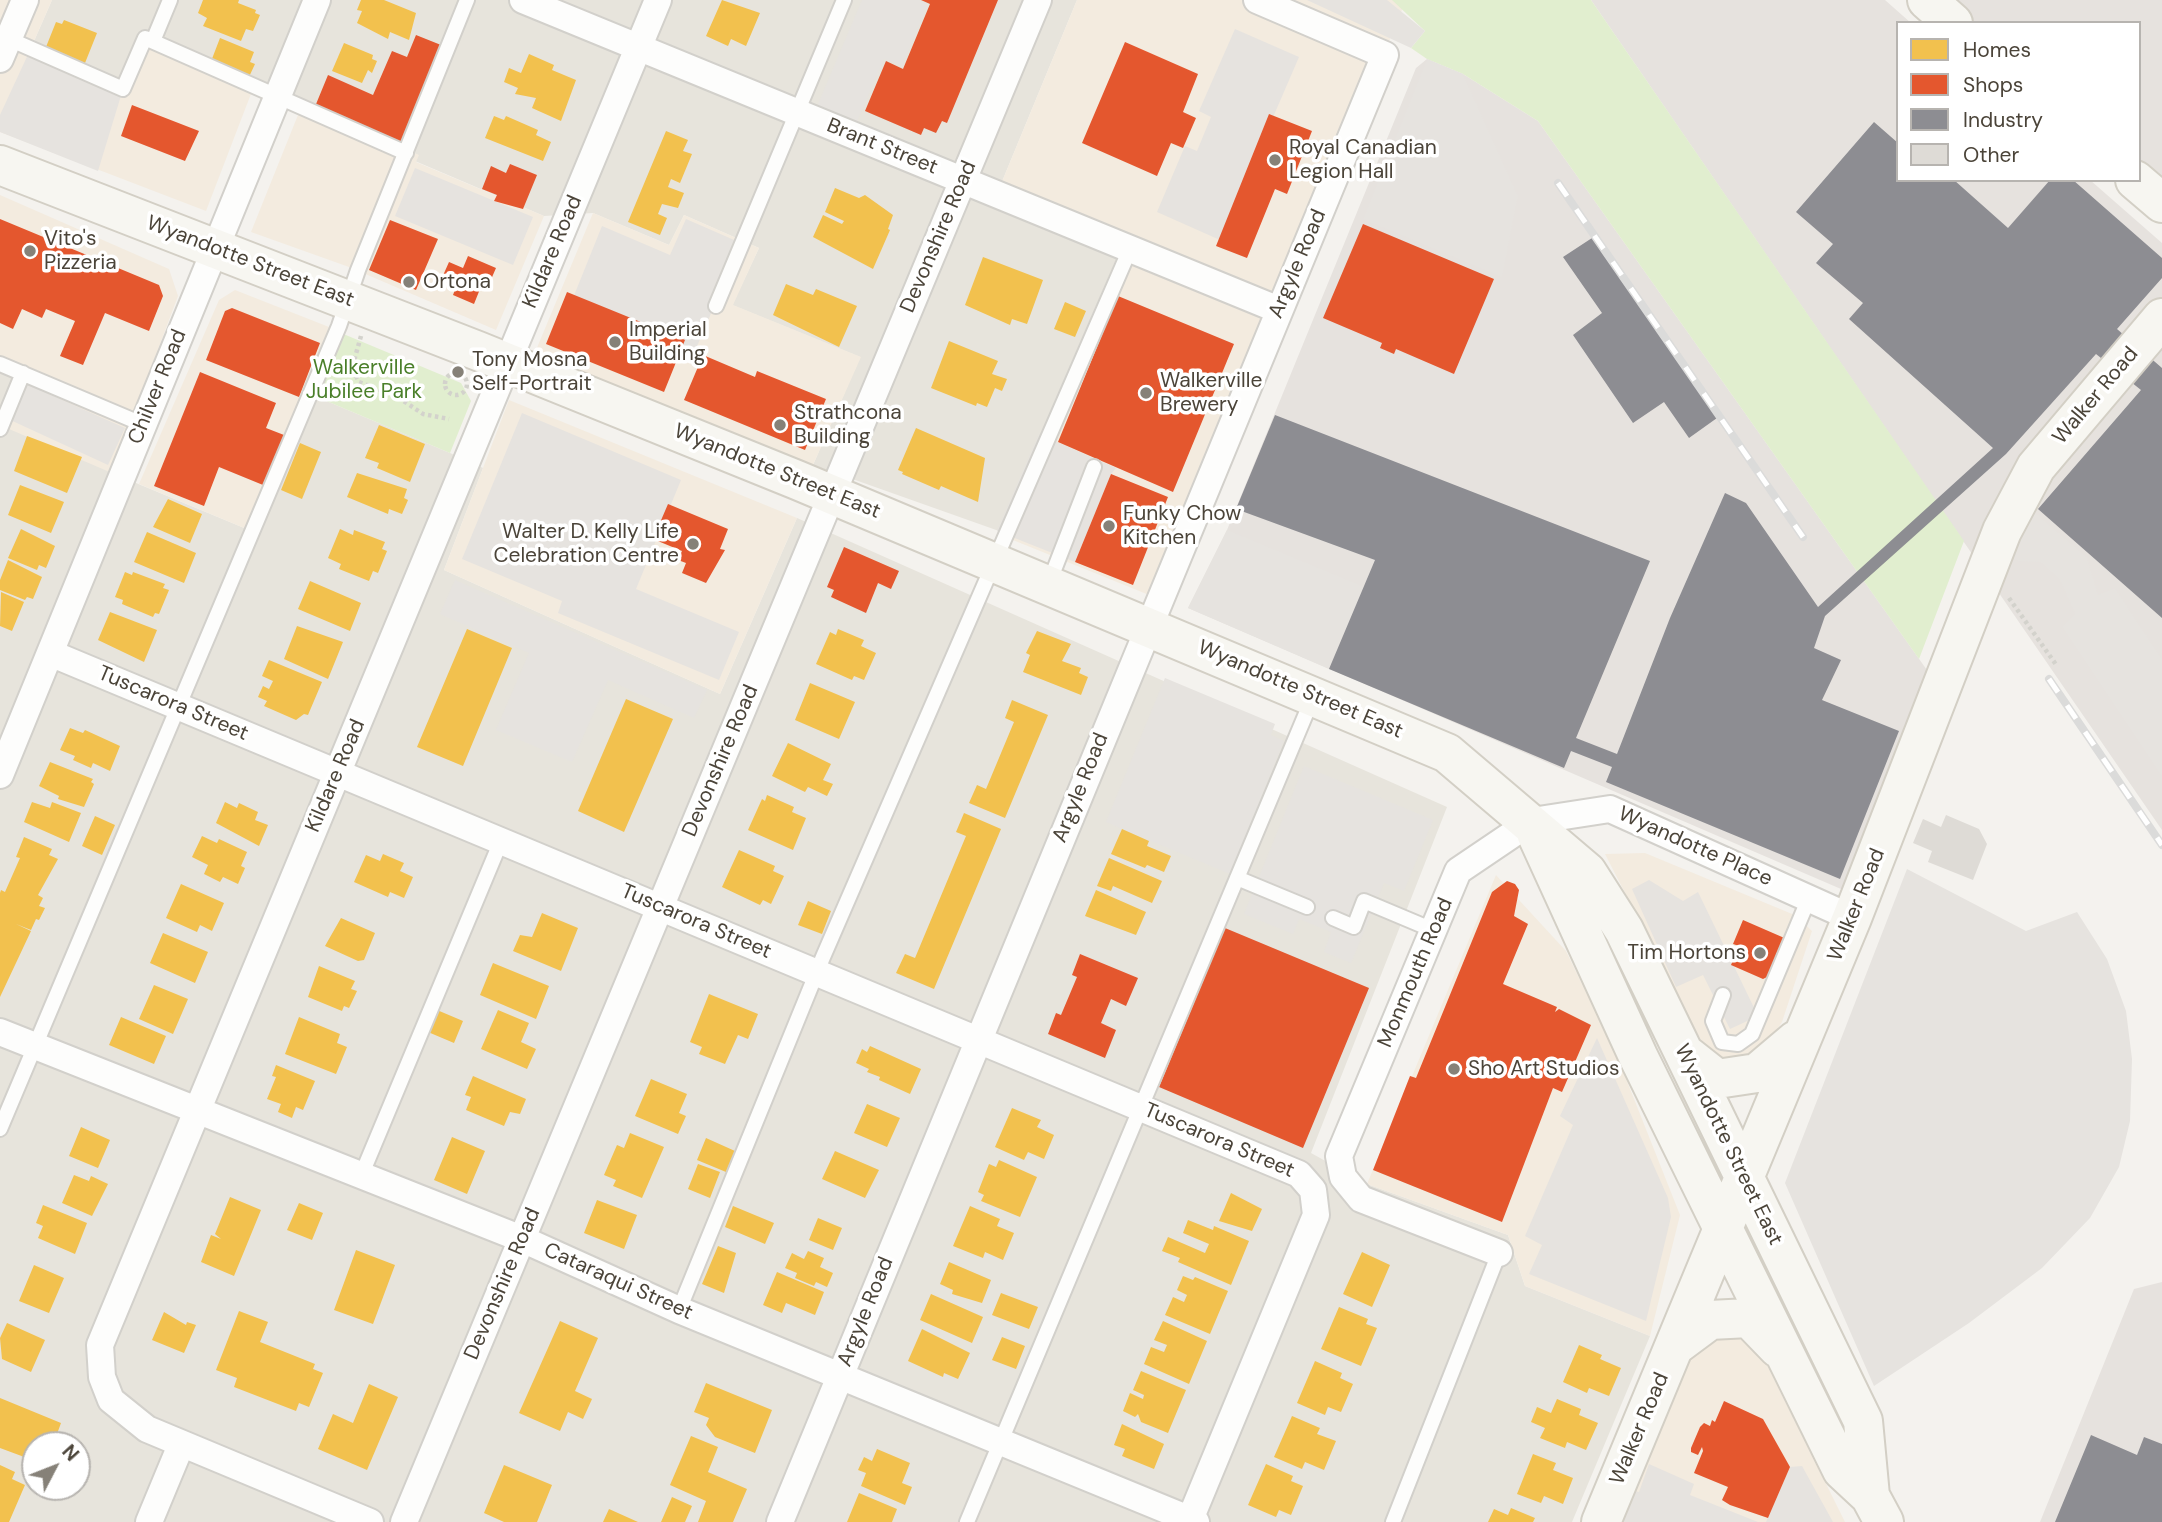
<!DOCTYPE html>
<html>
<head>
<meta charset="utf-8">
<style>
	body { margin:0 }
	#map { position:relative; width:2162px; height:1522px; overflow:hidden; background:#f4f2ee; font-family:"DM Sans",sans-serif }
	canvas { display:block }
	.legend { position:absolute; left:1896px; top:21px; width:245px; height:161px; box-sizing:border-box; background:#fff; border:2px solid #b7b4b0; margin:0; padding:9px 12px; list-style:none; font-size:21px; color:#4b4439 }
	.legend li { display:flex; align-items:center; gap:14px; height:35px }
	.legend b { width:35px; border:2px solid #b7b4b0 }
	.north { position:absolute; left:21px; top:1431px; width:70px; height:70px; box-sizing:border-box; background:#fff; border:2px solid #b7b4b0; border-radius:50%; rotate:48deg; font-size:19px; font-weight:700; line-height:28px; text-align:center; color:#4b4439 }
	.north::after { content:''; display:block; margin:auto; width:24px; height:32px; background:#868178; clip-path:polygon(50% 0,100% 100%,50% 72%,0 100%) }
</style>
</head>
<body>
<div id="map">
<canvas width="2162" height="1522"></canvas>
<ul class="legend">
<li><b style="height:19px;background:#f2c14e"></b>Homes</li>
<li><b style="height:19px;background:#e4572e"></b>Shops</li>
<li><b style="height:19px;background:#8d8d92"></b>Industry</li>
<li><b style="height:19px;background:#dedbd6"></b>Other</li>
</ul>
<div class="north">N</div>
</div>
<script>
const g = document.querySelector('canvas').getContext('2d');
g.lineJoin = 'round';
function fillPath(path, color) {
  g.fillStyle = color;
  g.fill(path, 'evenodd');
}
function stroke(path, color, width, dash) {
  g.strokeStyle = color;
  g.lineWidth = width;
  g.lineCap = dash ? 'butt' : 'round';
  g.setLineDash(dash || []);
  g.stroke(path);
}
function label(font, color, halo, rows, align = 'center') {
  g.font = font + ' "DM Sans",sans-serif';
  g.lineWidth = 7;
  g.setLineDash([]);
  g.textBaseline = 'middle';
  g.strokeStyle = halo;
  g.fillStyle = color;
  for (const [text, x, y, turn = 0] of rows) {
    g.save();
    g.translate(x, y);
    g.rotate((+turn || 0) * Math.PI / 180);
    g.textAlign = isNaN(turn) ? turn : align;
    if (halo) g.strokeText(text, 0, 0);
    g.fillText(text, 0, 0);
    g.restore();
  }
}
fillPath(new Path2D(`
	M52,0H1077L1001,184L1124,241L999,531L813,465L860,357L732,305L759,248L684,215L669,245L593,213L544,216L415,161L418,155L254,86L123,89L31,48Z
	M0,364L112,473L249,530L296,410L317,397L450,453L483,468L444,570L720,694L797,518L1447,807L1311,1153L1367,1184L1508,1235L1525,1286L1650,1336L1572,1522H0ZM35,1445H77V1487H35Z`), '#e7e4dc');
fillPath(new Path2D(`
	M0,0H52L31,48L122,89L145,38L254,86L206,211L0,132Z
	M1077,0H1406L1159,599L998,534L1124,241L1001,184Z
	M302,105L419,155L416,162L544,216L496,330L349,267L251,232Z
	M0,195L169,269L178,296L112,473L2,426L23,374L0,364Z
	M593,213L669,245L684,215L759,248L733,305L861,357L813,465L534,355Z
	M235,290L329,327L249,530L139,484L219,300Z
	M509,400L797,518L720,694L444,570Z
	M1645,853L1797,916L1812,931L1782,1022L1755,1063L1713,1058L1698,1035L1605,854Z
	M1496,875L1566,951L1617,1056L1680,1215L1650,1336L1525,1286L1508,1235L1367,1184Z
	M1728,1330L1758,1347L1845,1522H1617L1692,1348Z`), '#f3ebdf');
fillPath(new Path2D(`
	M1591,0H1885L1911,23H1898V180H2090L2162,243V830Z
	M1945,0H2162V185L2139,166V23H1972Z
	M1427,59L1463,74L1538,121L1934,680L1848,892L1188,608L1227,530L1416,68Z
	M2162,1282V1522H2040L2134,1289Z`), '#e6e2de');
fillPath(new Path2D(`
	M1392,0H1591L1964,541L1919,659L1538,121L1463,74L1427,59L1411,48L1425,31Z
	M341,333L461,383L471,401L450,453L317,397Z`), '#e1eecf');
fillPath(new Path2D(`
	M862,0H919L928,4L902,66L884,59L855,126L816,109Z
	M1307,0H1387L1425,31L1411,48Z
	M1235,29L1299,57L1220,240L1157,212L1185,146L1197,151L1211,117L1199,111Z
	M31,48L123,89L98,171L0,132V115Z
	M1427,59L1463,74L1518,196L1502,277L1363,219Z
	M415,168L533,217L513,265L395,216Z
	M686,219L741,243L695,351L573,298L602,226L670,255Z
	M22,382L125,428L108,465L6,418Z
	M522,413L681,480L636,589L739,632L719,680L558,613L562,601L462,559Z
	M1039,434L1116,468L1111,474L1075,562L997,531Z
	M2018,498L2087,557L2098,595L2115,588L2162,659V777L2062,627L2075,614L2060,580L2040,562L2018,561L1994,547Z
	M1227,530L1364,587L1329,669L1188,608Z
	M455,580L707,690L694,718L608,680L572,762L496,730L529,653L440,614Z
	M1165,678L1275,724L1271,735L1284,741L1230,874L1106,822Z
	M1304,766L1433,820L1404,891L1384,883L1351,963L1324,952L1331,932L1299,919L1293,934L1244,914Z
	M1907,869L2026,931L2077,912L2107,959L2126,1011L2132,1059L2130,1121L2119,1167L2090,1218L2042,1268L1969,1323L1874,1386L1785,1183Z
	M1649,880L1683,901L1698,892L1758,1016L1730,1029L1703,975L1676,987L1632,889Z
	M1597,1038L1668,1198L1671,1217L1646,1321L1529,1274L1542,1245L1525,1236L1573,1125L1560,1116Z
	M1649,1464L1694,1484L1690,1495L1758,1522H1617L1631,1490L1639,1492Z
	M1802,1466L1833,1522H1766L1790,1467Z`), '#e6e3df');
fillPath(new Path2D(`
	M203,0H239L238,3L256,10L255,13L260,15L253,31L246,29L241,41L203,26L207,18L198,13Z
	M361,0H384L416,13L409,40L390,32L388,39L357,23L362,11L357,10Z
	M722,0L760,13L746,46L731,39L728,46L706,36Z
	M64,20L97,33L83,68L50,55L52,49L46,47L56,22L62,24Z
	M220,38L254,52L250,62L255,64L248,79L210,64Z
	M344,43L373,55L372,59L377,61L372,73L368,70L362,83L332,71Z
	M529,54L554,65L552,70L576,80L561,121L532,108L536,98L515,94L518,88L504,82L509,68L521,73Z
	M494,116L504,120L506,116L538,130L536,135L551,142L543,161L485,138Z
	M666,131L688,140L683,151L692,154L680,183L671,179L668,187L684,193L678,208L662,204L658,214L667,218L660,235L628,222Z
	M835,188L859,198L865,195L893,215L888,229L890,230L873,269L813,237L823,215L842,224L844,221L825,212Z
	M983,257L1043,280L1027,324L1012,319L1010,325L965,305Z
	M786,284L813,295L816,289L857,306L839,347L773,315Z
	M1065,302L1086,311L1075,337L1054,329Z
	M949,341L998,361L992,374L1007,379L1002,391L995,388L987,407L977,403L976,406L931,388Z
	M379,425L425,444L410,482L377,468L379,463L365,458Z
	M916,428L985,458L978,502L941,486L939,490L902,474L903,472L898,470Z
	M27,436L82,457L67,493L14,471Z
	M300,443L321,452L302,499L281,490Z
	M357,473L407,489L404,498L408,500L402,514L389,509L388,514L347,497Z
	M20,485L64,502L51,533L8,515Z
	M168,499L202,514L190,543L153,527Z
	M21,529L55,546L46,568L39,565L37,570L8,558Z
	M340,529L353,535L354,530L385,542L382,549L387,551L378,573L373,571L369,581L339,569L341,564L328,558Z
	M147,532L196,553L184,583L134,562Z
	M8,560L42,577L33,599L27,597L25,600L0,590V580Z
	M125,572L132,575L133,572L165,584L163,588L169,590L159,614L155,613L153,617L122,604L123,600L115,597Z
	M310,581L361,603L350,631L298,609Z
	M1,592L24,602L12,631L0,626Z
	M110,612L157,630L144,662L98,640Z
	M297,626L343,642L328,679L284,659Z
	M467,629L512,648L463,766L417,747Z
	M838,629L864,640L861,646L876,653L864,680L854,676L852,680L816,664L830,632L836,635Z
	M1037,631L1071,644L1062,661L1081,668L1079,673L1088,677L1081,695L1023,672L1030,655L1026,653Z
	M269,660L322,682L308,715L304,714L296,720L264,706L267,701L258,697L263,686L269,689L273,681L262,676Z
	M810,683L855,702L839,739L795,720Z
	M626,699L673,719L624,832L578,811Z
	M1012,700L1048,715L1005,818L969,803L977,785L986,789L1014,722L1005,718Z
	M70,728L83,733L85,730L120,746L110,771L93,763L91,768L73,760L75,756L60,750Z
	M788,743L831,764L823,780L833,784L827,796L808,787L805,792L772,776Z
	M50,762L93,779L91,782L94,784L84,807L58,799L59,796L39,786Z
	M767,795L794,807L792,812L806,818L793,850L748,830L762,799L765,801Z
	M32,802L50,808L52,802L81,813L69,842L24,822Z
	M225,802L237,808L239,803L258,812L255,820L268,825L259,846L216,823Z
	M964,813L1001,829L934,989L896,973L905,954L915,958L966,836L956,832Z
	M95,816L115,825L102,855L82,846Z
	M1122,829L1149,841L1147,846L1171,856L1164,872L1147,865L1145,868L1111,854Z
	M202,836L217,843L219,839L247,852L241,866L245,868L238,884L223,877L220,882L204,874L208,865L192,857Z
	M24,837L52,849L49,855L58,859L38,895L43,898L39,906L45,908L39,920L36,919L31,930L16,924L31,931L0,997V893L1,890L5,892L20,858L16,857Z
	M739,850L775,866L773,871L784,876L771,904L763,900L760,905L722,887Z
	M383,854L404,863L400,871L413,877L404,898L390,892L388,897L354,882L366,855L380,861Z
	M1109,858L1162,881L1152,903L1113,886L1111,891L1097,886Z
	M181,884L224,903L212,931L200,925L197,932L166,918Z
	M1096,890L1146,912L1136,935L1085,916Z
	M808,901L831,911L822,934L798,925Z
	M542,913L578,928L561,971L513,951L520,935L532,937Z
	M341,918L375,933L364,960L358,961L325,946Z
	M163,933L208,952L195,983L150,963Z
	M493,963L549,986L536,1019L480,995Z
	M319,966L355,981L351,989L357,991L349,1008L344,1006L342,1011L308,997Z
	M154,985L188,999L173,1034L139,1019Z
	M709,994L758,1014L748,1039L738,1035L725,1064L699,1054L702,1047L690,1042Z
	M437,1010L463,1021L454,1043L428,1032Z
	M498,1010L529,1023L521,1042L536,1049L527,1069L481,1049Z
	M121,1017L166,1036L154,1064L109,1045Z
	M299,1017L340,1034L337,1043L347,1047L336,1074L285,1054Z
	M870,1046L921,1069L910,1094L879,1080L880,1077L867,1072L869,1069L856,1063L862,1049L867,1052Z
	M276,1065L315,1081L303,1110L296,1107L292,1118L278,1112L281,1104L267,1099L276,1077L272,1076Z
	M473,1076L526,1099L520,1114L510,1112L504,1126L466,1110L471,1097L465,1095Z
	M651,1079L687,1094L679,1113L686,1116L678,1134L635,1116Z
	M867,1104L900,1118L887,1147L854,1133Z
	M1012,1108L1041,1120L1037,1127L1054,1135L1044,1159L1028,1152L1024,1160L995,1147Z
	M81,1127L110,1140L98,1168L69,1156Z
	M630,1133L664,1147L642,1198L613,1186L616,1180L604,1175L617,1145L624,1148Z
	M452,1137L485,1151L467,1194L434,1180Z
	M706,1138L735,1151L726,1172L697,1160Z
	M835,1151L879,1170L865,1198L822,1179Z
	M999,1160L1037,1177L1020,1217L981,1201L984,1195L978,1192L989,1164L996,1167Z
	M698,1164L720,1172L710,1198L688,1189Z
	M74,1175L89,1181L91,1176L108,1184L92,1216L62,1203Z
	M1231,1193L1262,1209L1252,1231L1219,1221Z
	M230,1197L261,1210L234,1276L201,1262L211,1235L221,1239L215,1234Z
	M597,1200L637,1215L624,1249L584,1233Z
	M299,1203L323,1213L312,1240L287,1230Z
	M43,1205L87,1223L75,1254L38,1238L43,1226L36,1223Z
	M733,1206L774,1223L765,1244L725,1227Z
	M970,1206L1000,1219L997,1226L1014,1233L1003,1260L985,1252L983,1258L953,1246Z
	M818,1218L842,1228L833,1250L809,1240Z
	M1188,1220L1213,1230L1214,1226L1249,1241L1231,1285L1178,1262L1180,1258L1162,1251L1168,1237L1205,1253L1209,1244L1183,1233Z
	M718,1246L736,1253L724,1293L702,1284Z
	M356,1250L395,1265L373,1324L334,1310Z
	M808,1251L824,1258L820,1267L833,1273L827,1287L816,1282L814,1286L795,1278L797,1273L785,1268L792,1253L804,1259Z
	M1362,1252L1390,1265L1372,1307L1343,1294Z
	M949,1262L991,1280L982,1303L952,1294L953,1290L940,1284Z
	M34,1265L64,1278L49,1313L19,1301Z
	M777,1272L824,1292L815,1315L786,1303L782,1313L763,1305Z
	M1183,1276L1193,1280L1195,1277L1228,1291L1210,1334L1165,1315L1173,1297L1184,1302L1187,1295L1177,1290Z
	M1001,1293L1038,1307L1029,1329L992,1315Z
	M931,1294L983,1317L972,1343L920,1320Z
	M1339,1307L1368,1319L1366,1324L1377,1328L1361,1366L1321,1349Z
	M239,1311L268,1322L260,1342L315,1364L313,1369L323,1373L309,1407L299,1403L296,1411L234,1387L237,1378L216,1370Z
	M164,1312L186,1325L187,1322L196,1325L184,1353L152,1340Z
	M560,1321L598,1338L575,1391L592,1399L583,1419L568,1412L560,1431L519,1413Z
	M1163,1321L1207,1341L1189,1384L1144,1364L1151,1347L1164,1352L1167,1345L1154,1340Z
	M7,1323L45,1340L31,1372L2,1359L0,1338Z
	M922,1329L970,1353L958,1379L944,1373L943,1377L908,1361Z
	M1002,1337L1025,1346L1016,1369L992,1360Z
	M1579,1345L1602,1355L1600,1359L1621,1368L1609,1396L1589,1388L1587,1393L1563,1382Z
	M1315,1361L1342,1373L1340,1378L1353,1384L1341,1412L1328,1407L1325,1415L1297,1403Z
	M1141,1371L1186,1390L1168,1433L1141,1422L1138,1414L1135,1417L1123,1411L1130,1393L1143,1399L1144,1395L1133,1390Z
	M706,1383L772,1410L755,1453L715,1437L706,1425L709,1418L694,1412Z
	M369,1384L398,1397L367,1470L318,1449L333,1414L353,1423Z
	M0,1398L61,1423L53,1445H35V1461L0,1448Z
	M1557,1399L1581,1409L1579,1415L1598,1423L1586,1450L1567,1442L1565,1448L1540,1438L1545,1428L1531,1422L1537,1407L1551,1413Z
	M1292,1416L1320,1428L1317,1434L1336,1441L1324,1470L1305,1462L1302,1469L1274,1457Z
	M1122,1424L1164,1444L1154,1469L1122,1456L1125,1449L1114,1445Z
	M691,1436L718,1447L708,1472L747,1489L733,1522H698L706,1501L670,1485Z
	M877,1449L910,1463L902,1483L912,1487L905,1505L861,1486L866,1473L858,1470L864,1457L872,1461Z
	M1533,1454L1556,1463L1553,1470L1573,1478L1563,1504L1544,1496L1541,1503L1517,1494Z
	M1266,1464L1293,1476L1291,1481L1303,1486L1291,1515L1279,1510L1276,1517L1248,1505Z
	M0,1465L15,1472L12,1479L25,1485L9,1522H0Z
	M504,1465L552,1485L537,1522H504L484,1513Z
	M859,1493L897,1509L892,1522H847Z
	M672,1497L692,1506L685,1522H661Z
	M1511,1508L1535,1518L1533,1522H1488L1494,1509L1508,1515Z
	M609,1509L638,1522H603Z`), '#f2c14e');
fillPath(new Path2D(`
	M921,0H998L947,123L942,121L936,133L924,128L921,135L865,111L886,61L903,69L930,4Z
	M416,35L441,45L400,145L314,109L328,75L373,95L392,51L407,57Z
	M1125,42L1198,74L1183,112L1196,118L1183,148L1171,143L1157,176L1082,143Z
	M132,105L199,131L185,161L121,136Z
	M1269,114L1312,131L1287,194L1275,189L1247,258L1216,246Z
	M510,164L537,175L523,209L494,201L497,195L482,189L491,166L506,173Z
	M0,219L159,285L163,296L149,331L105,313L83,365L60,356L75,321L46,309L42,318L22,309L13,329L0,323Z
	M390,220L438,239L416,290L369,270Z
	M1363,224L1494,279L1454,374L1396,349L1394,354L1380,348L1382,343L1323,318Z
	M468,256L496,268L486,291L480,289L474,304L453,295L456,287L441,280L449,262L463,268Z
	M567,292L685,340L664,392L546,344Z
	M1118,296L1234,344L1173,492L1058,442Z
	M232,308L320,343L299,397L206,360L225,311Z
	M703,355L755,377L757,371L826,399L805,450L684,400Z
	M200,372L276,403L266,428L284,435L263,485L219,467L204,506L154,486Z
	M1111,474L1168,497L1133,585L1075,562Z
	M668,504L728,529L720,549L725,550L706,583L682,573L686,563L678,560L682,551L653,539Z
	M844,547L899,571L891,589L878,583L866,613L831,597L834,590L827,587Z
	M1507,881L1515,884L1519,890L1514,916L1528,924L1503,984L1557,1007L1555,1012L1559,1009L1591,1025L1562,1092L1553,1088L1502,1222L1373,1170L1410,1076L1416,1078L1492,892Z
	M1743,920L1789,940L1779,961L1775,959L1767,977L1763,979L1731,965L1739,946L1733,944Z
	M1225,928L1369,988L1303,1148L1159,1087Z
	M1080,954L1138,978L1126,1006L1111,999L1101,1023L1116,1030L1105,1058L1048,1034L1056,1013L1061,1015L1077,977L1072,975Z
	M1724,1401L1763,1419L1790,1467L1768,1518L1730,1505L1722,1500L1728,1487L1694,1473L1703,1451L1702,1447L1698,1455L1691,1452V1448L1700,1427L1704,1423L1710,1426L1712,1420L1715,1422Z`), '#e4572e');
fillPath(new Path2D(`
	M1874,122L1898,143V180H1954L2008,228L2050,180H2073L2162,258V278L2117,329L2162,368V618L2038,509L2141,390L2096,354L2006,454L1825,616L1814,648L1841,660L1822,700L1899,731L1840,879L1606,782L1612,767L1571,751L1564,768L1329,669L1375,560L1236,509L1275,415L1650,561L1576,738L1617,754L1670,618L1725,493L1746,503L1818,607L1993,448L1849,319L1863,303L1816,263L1833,244L1796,212Z
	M1592,238L1717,418L1689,438L1664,402L1633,423L1573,335L1602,313L1563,257Z
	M2091,1435L2137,1455L2144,1437L2162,1444V1522H2055Z`), '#8d8d92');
fillPath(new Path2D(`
	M1946,815L1979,829L1987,844L1973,880L1928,862L1932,851L1913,843L1923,819L1941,827Z`), '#dedbd6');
const lane = new Path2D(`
	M9,39L123,89L145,38L406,153
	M153,41L170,0
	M716,306L844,0
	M0,364L142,424
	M0,429L23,373
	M1049,583L1094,467
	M1237,878L1307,907
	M1333,918L1354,927L1364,901L1433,930
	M1723,995L1713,1021L1722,1042L1738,1044L1752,1034L1809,898
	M0,1129L339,326L358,270L467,0
	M361,1176L501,841
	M679,1310L823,957L1130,249
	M967,1522L1313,697
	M1393,1522L1499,1253`);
const street = new Path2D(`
	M523,0L1279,310
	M0,59L25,0
	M50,653L1299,1174L1313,1190L1316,1215L1189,1522
	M0,775L317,0
	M0,1032L522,1239L679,1310L1196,1522
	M1499,1253L1361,1199L1343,1177L1339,1156L1458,871L1532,821L1610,809L1852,918
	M149,1522L181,1445
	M370,1522L147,1429L111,1400L102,1377L100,1345L658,0
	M404,1522L1038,0
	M780,1522L1385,55L1257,0`);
const secondary = new Path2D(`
	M1927,0L1953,23
	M0,165L478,351L797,480L1447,753L1587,872L1624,930L1863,1421L1870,1496
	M2135,180L2162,203
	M1536,833L1638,1056L1842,1470L1870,1496L1884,1522
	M1684,1053L1717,1079L1757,1073L1796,1040
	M1675,1346L1710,1320L1749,1318L1778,1348
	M1601,1522L1852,918L2002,531L2036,467L2162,318`);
stroke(lane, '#d2d0cb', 18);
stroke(street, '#d2d0cb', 30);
stroke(secondary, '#d3cfc5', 42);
stroke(new Path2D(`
	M361,336L352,368L359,382L396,396L423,414L449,419
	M445 384a11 11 0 1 1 22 0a11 11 0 1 1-22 0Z
	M2009,598L2057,666`), '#d3d2cc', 4.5, [3.5, 3.5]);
stroke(lane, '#fdfdfc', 14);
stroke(street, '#fdfdfc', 26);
stroke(secondary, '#f7f6f1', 38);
const rail = new Path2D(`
	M1558,183L1803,537
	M2049,679L2162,845`);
stroke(rail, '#dbdbda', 8);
stroke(rail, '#fff', 5, [16]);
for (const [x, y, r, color] of [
	[1275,160,7,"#868178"],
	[30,251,7,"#868178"],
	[409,282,7,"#868178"],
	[615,342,7,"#868178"],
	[458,372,7,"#868178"],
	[1146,393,7,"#868178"],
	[780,425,7,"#868178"],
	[1109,526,7,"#868178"],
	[693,544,7,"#868178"],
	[1760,953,7,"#868178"],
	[1454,1069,7,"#868178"]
]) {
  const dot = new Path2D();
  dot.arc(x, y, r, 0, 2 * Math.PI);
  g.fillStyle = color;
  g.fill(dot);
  stroke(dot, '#fff', 2.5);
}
label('21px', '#4b4439', '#fff', [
	["Brant Street",882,147,22],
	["Devonshire Road",939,237,-67],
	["Kildare Road",553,252,-67],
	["Wyandotte Street East",250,262,21],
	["Argyle Road",1298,264,-67],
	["Chilver Road",158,387,-68],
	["Walker Road",2096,396,-50],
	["Wyandotte Street East",777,472,22],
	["Wyandotte Street East",1300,690,23],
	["Tuscarora Street",173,704,23],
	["Devonshire Road",721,761,-67],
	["Kildare Road",336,776,-67],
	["Argyle Road",1081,788,-68],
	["Wyandotte Place",1695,847,24],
	["Walker Road",1857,905,-68],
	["Tuscarora Street",696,922,23],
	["Monmouth Road",1416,973,-67],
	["Tuscarora Street",1219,1141,23],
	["Wyandotte Street East",1728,1145,64],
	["Cataraqui Street",618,1282,24],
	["Devonshire Road",503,1284,-67],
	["Argyle Road",866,1312,-68],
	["Walker Road",1640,1429,-67]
]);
label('21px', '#4b4439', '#fff', [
	["Royal Canadian",1289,148],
	["Legion Hall",1289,172],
	["Vito's",44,239],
	["Pizzeria",44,263],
	["Ortona",423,282],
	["Imperial",629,330],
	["Building",629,354],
	["Tony Mosna",472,360],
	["Self-Portrait",472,384],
	["Walkerville",1160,381],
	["Brewery",1160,405],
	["Strathcona",794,413],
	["Building",794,437],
	["Funky Chow",1123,514],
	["Kitchen",1123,538],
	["Walter D. Kelly Life",679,532,"right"],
	["Celebration Centre",679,556,"right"],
	["Tim Hortons",1746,953,"right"],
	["Sho Art Studios",1468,1069]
], 'left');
label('21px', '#4a7f2a', '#fff', [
	["Walkerville",364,368],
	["Jubilee Park",364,392]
]);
</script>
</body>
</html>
